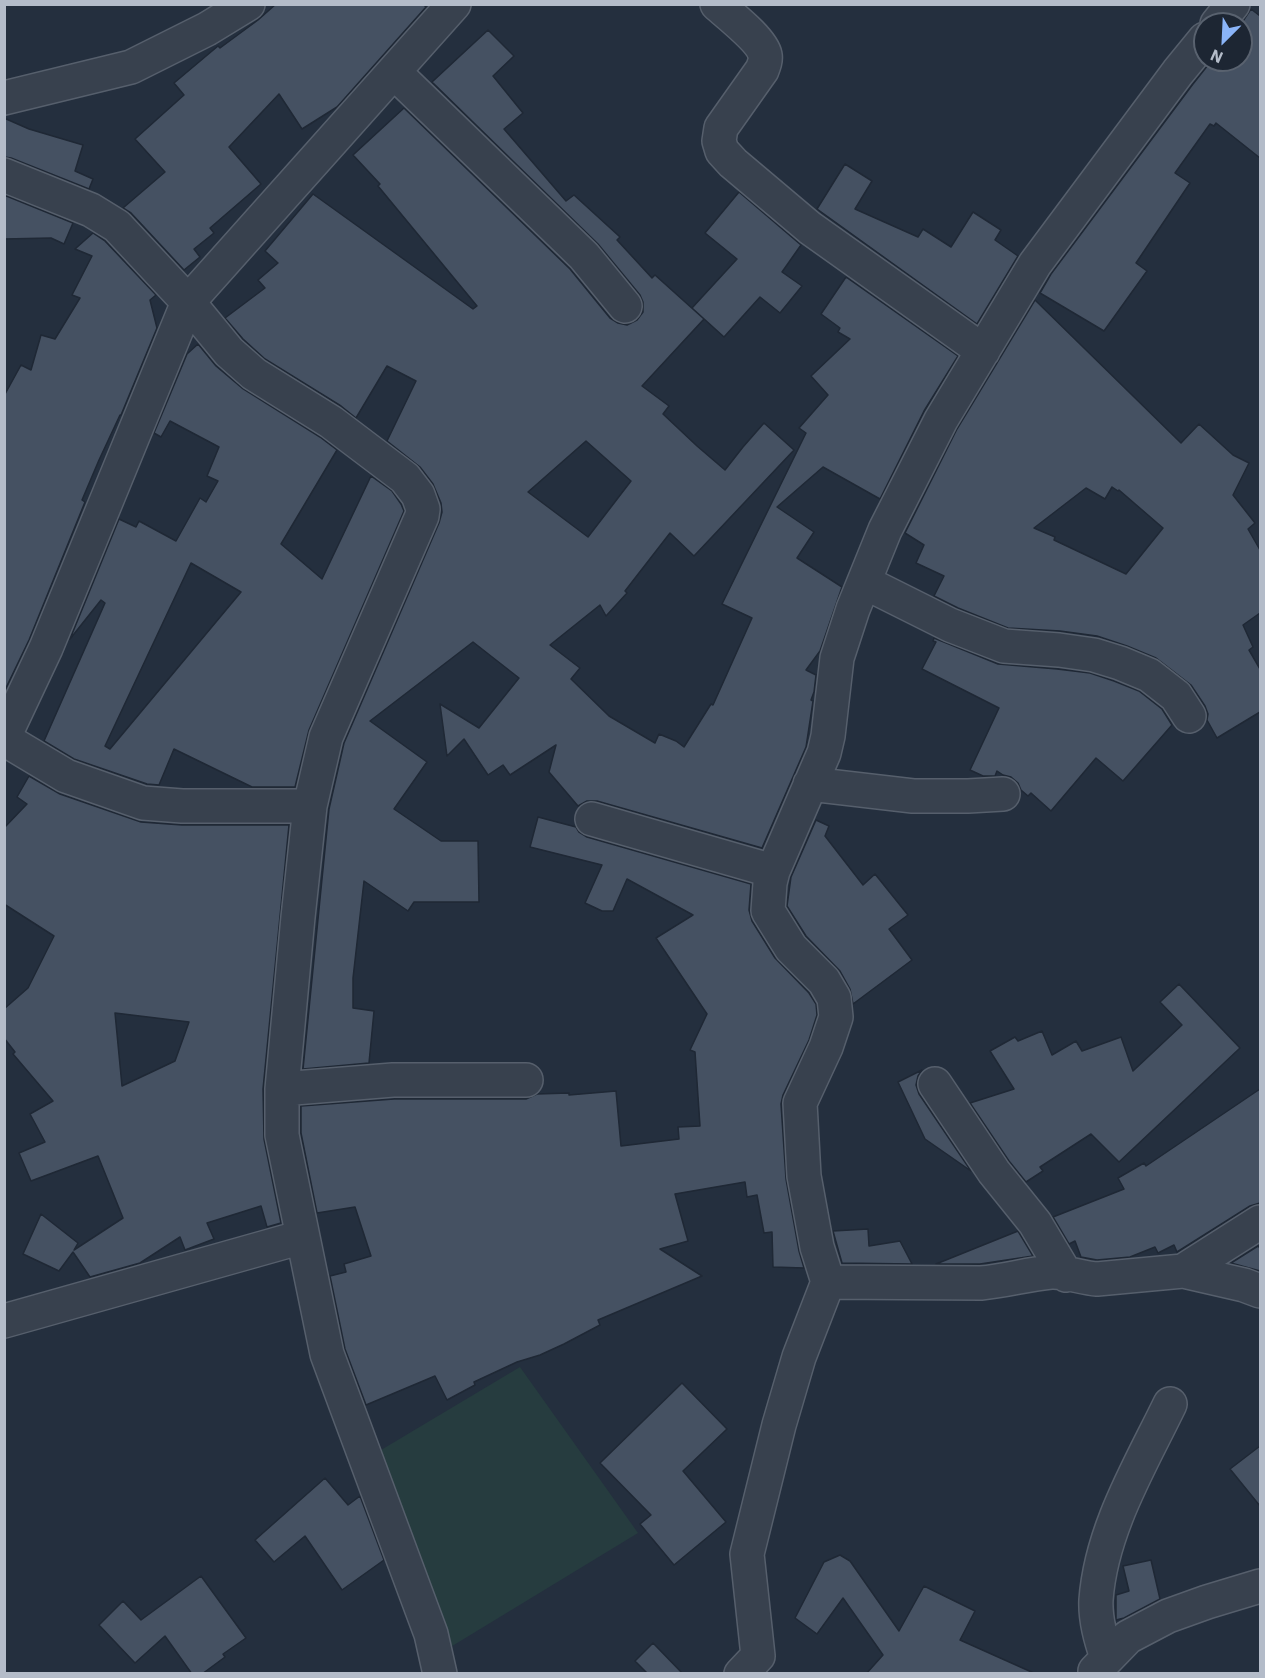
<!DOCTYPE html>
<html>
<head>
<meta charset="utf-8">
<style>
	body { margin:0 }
	#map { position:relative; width:1265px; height:1678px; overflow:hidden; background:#242f3e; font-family:"IBM Plex Sans",sans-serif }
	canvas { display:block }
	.frame { position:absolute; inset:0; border:6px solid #b4bcc9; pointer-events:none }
	.north { position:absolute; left:1193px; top:12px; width:60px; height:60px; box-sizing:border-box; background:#1d2633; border:2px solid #59626f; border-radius:50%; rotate:204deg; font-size:16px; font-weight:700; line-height:24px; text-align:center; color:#b4bcc9 }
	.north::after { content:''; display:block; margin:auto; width:21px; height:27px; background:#8ab4f8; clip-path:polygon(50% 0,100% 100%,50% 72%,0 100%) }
</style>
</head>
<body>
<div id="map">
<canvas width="1265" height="1678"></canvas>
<div class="frame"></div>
<div class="north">N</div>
</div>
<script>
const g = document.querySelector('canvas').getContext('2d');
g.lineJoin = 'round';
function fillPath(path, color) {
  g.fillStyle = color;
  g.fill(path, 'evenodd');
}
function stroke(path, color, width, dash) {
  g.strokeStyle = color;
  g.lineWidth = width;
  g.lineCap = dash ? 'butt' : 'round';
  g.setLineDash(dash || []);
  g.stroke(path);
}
fillPath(new Path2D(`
	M520,1367L638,1533L444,1651L376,1453Z`), '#263c3f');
const building = new Path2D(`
	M276,4H423L426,7L337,107L302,129L279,94L229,147L261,184L210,228L214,233L194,249L200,257L184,270L131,213L123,208L165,172L135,139L184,95L174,83L218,46L220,48L258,20Z
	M1251,9L1260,16V158L1216,123L1214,126L1210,124L1175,173L1190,183L1136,263L1147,271L1104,331L1040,293L1051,274L1193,84L1212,60H1241V24Z
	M488,30L514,56L493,76L523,113L504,129L566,201L574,195L620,237L617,240L652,278L655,275L704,319L642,386L669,406L663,414L697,446L725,470L743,447L764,423L794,450L694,556L670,533L625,591L627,593L606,616L600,605L550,645L580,668L571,679L609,716L655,743L659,734L676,741L684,747L711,704L713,705L752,618L722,604L806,433L799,428L828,395L811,376L850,339L838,332L840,328L821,314L846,277L958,356L924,411L880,499L823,467L777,507L814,532L797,558L842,587L820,651L806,670L816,675L814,692L811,700L813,701L806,747L762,848L597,801H587L578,806L549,772L556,745L510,775L503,765L488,775L464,739L447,756L440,704L479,728L519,678L473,642L370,721L427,762L394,809L441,841H478L479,902H414L408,911L364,881L353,978V1008L374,1011L369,1063L303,1069L329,809L344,743L439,523L442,512L441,503L433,484L420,467L387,441L416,381L387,366L356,418L341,406L265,359L243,339L225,318L265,288L258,280L278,263L265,251L313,194L473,309L477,306L378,186L380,184L353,155L404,108L570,269L610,318L618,323L627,325L637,320L643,312V302L640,295L598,244L432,82ZM586,441L631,481L588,537L528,492Z
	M4,118L29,129L83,145L75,171L93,179L89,189L11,158L4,157Z
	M845,164L872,181L855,209L918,237L923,229L951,247L973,212L1001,230L995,240L1018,256L977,324L817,209Z
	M739,192L801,245L782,272L802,286L780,313L760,297L724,337L692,308L737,259L705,233Z
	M4,195L73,223L64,244L51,238L4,239Z
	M93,233L105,241L156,295L150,300L157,328L121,415H120L99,460L82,500L85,502L29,640L4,692V396L21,365L31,370L41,335L55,339L80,298L72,295L92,256L75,249Z
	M1035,300L1181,443L1199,424L1233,455L1249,463L1233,495L1255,523L1248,529L1260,550V613L1243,625L1253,647L1249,650L1260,669V712L1217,738L1207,720L1208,714L1205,706L1191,685L1156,658L1127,646L1097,636L1060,631L1008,628L958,608L934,596L944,576L916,563L924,545L905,533L957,429ZM1112,487L1118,491L1119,490L1163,528L1126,574L1054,540L1055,537L1034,528L1086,488L1105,499Z
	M198,344L216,366L242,388L320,437L337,450L281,544L322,579L371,476L392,491L401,504L404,511L309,730L295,787H252L174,749L159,785L147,784L74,759L44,741L105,603L101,600L70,639L119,519L136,527L139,521L176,541L200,498L206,502L218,481L207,476L219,447L170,421L161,437L154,433L187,354ZM191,563L241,592L110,749L105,746Z
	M934,638L998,664L1057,669L1090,673L1114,681L1139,691L1162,709L1172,725L1123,781L1096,758L1051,811L1031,793L1028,796L1021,790L1018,783L1011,777L1003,775L997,771L995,776H983L970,770L999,708L922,669L936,642L933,641Z
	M29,776L60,794L141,822L182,825H289L263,1089L264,1139L281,1223L267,1227L261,1206L207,1223L214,1239L185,1250L180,1237L140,1263L90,1277L73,1252L59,1271L23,1254L41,1214L78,1243L74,1250L123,1218L98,1156L31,1181L19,1153L45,1142L30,1114L53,1101L13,1054L15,1052L4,1038V1009L28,988L54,936L4,904V828L27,804L17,797ZM115,1013L189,1022L175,1061L122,1086Z
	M538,817L576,827L579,832L587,837L751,884L749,910L752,921L775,958L809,993L816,1004L817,1015L809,1040L783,1095L781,1104L786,1179L799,1251L804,1268L773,1267L772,1232L764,1233L757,1195L747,1197L745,1182L675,1194L688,1241L660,1249L702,1276L598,1320L600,1325L564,1344L540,1355L517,1362L474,1382L475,1385L447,1400L435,1376L366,1405L345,1349L330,1276L346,1272L344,1264L371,1256L355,1207L317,1213L301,1133V1106L394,1099H526L537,1094L569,1093V1095L616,1091L621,1146L679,1139L678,1127L700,1126L695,1052L690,1050L707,1014L656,938L693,915L627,879L613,911H602L585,903L602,865L530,847Z
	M816,820L829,826L825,836L863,885L875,874L908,915L889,929L912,960L853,1004L850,989L840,971L806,936L787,906L791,877Z
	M1179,984L1240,1048L1119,1162L1091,1134L1040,1167L1043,1171L1026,1182L1009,1161L970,1103L1014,1089L990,1051L1015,1037L1018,1041L1042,1031L1052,1055L1076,1041L1082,1051L1121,1037L1133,1071L1182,1025L1160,1002Z
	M922,1070L918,1076L916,1085L919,1094L971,1171L925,1139L898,1082Z
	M1260,1089V1203L1250,1206L1177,1252L1174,1245L1158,1253L1155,1247L1130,1257L1097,1260L1081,1257L1075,1241L1069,1244L1053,1217L1124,1189L1118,1178L1144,1163L1146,1166Z
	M868,1229L869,1246L900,1241L912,1264L842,1263L833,1231Z
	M1018,1231L1033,1256L980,1264H936Z
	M1258,1246L1260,1248V1271L1231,1263Z
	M682,1383L727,1429L683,1471L726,1522L674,1565L640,1524L651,1515L600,1463Z
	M1260,1446V1506L1230,1469Z
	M325,1478L348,1505L360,1496L384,1560L342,1590L305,1536L274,1562L255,1540Z
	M840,1555L850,1561L899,1631L924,1586L975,1611L960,1640L1036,1674H866L883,1655L843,1598L817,1634L795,1618L824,1562Z
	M1151,1560L1160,1599L1124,1618L1116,1620V1595L1129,1591L1123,1566Z
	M201,1576L246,1638L223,1654L225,1657L202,1674H192L165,1636L135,1663L99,1625L123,1601L141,1620Z
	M653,1643L683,1674H648L635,1661Z`);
fillPath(building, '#455162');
stroke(building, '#1f2835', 1.5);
const minor = new Path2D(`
	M717,4C729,15 762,40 765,55C766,60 764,65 762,70L721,128L719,141L722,151L733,163L810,228L983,351
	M1217,24L1233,4
	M394,72L584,256L625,306
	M4,98L131,67L207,29L248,4
	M4,175L91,210L117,226L188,302L229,352L254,374L331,422L405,478L418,495L423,509L422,516L326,737L310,806L298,917L282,1089V1135L327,1354L431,1634L440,1674
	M864,582L950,625L1004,646L1059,650L1094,655L1120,663L1149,675L1176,696L1189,716
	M4,737L46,648L188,302L454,4
	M4,739L66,776L143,803L182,806H310
	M810,784L913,796H968L1003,794
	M592,819L773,871
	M935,1084L994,1172L1035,1223L1066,1275
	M282,1089L393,1080H526
	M1183,1271L1260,1222
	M828,1282L981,1283C1005,1281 1028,1274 1051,1272C1063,1271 1083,1278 1097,1279L1183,1271L1244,1285L1260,1291
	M4,1321L302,1237
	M1107,1658C1101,1640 1095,1620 1096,1600C1101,1530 1140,1466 1170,1404
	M1095,1671L1128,1637L1168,1616L1207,1602L1260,1586
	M741,1674L758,1656L747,1554L779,1425L799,1357L828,1282L817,1247L804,1176L800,1103L826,1047L836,1017L834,998L824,981L791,948L768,911L770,883L773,871L824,753L828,736L837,658L853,609L885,530L941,420L1035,264L1178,72L1205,39`);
stroke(minor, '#565f6c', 36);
stroke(minor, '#38414e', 33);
</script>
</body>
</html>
